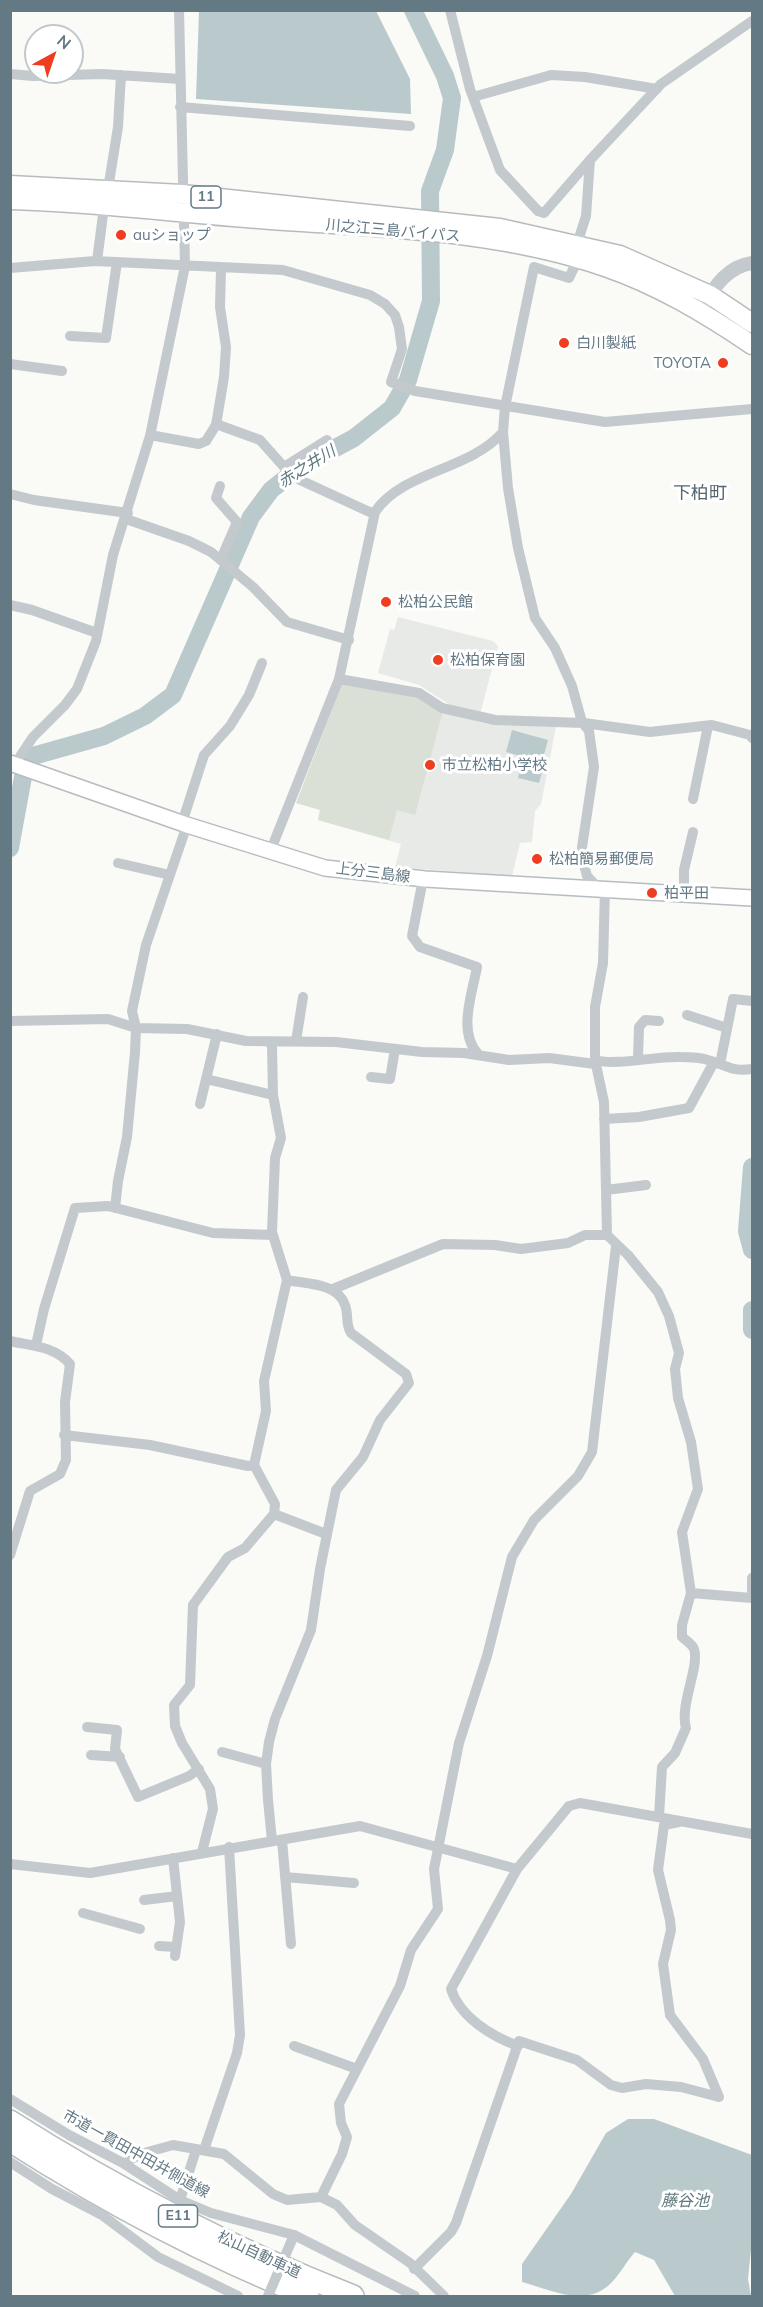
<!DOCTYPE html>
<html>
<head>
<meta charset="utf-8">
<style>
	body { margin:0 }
	#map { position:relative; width:763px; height:2307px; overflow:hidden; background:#fafaf7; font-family:Mulish,sans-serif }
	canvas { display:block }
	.frame { position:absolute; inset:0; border:12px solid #637984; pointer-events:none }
	.north { position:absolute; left:24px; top:24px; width:60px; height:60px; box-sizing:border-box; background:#fff; border:2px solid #c1c9ce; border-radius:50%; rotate:40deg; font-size:16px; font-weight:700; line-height:24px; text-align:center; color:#637984 }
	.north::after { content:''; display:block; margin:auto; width:21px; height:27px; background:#ef3d22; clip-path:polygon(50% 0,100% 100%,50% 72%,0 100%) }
</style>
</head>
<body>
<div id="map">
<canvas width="763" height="2307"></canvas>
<div class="frame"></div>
<div class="north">N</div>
</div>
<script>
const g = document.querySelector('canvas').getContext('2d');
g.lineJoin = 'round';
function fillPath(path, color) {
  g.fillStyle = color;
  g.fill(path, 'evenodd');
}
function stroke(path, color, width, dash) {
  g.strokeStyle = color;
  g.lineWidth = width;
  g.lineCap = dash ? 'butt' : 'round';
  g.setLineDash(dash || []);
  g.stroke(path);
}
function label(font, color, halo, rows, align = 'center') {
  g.font = font + ' Mulish,"Noto Sans JP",sans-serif';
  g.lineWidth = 6;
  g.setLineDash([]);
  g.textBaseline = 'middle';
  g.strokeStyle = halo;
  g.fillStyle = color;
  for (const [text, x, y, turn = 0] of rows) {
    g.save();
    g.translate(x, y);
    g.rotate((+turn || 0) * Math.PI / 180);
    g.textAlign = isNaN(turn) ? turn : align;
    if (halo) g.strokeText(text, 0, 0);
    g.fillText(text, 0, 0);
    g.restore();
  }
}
fillPath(new Path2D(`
	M398,617L493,641L498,646L480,714L452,706L419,685L378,673L390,629L394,630Z
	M442,711L483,723L556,727L541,804L535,811L532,842L520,843L512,876L395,867L401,844L318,820L320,810L296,803Z`), '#e8eae8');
fillPath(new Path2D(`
	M342,684L415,695L443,711L415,815L397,810L389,840L318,820L320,810L296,803Z`), '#dae0d6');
fillPath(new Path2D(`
	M199,11H376L410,79L411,114L196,99Z
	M512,730L548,740L542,762L506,752Z
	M521,766L542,772L539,783L518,778Z
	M628,2119H654L752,2155V2239L748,2279L751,2296H675L654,2260L635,2252C626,2262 619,2276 609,2285C585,2307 550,2290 522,2282V2264L571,2194L606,2133Z`), '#b9c9cc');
stroke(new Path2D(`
	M10,848L23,777L33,756L104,736L145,716L173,695L251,517L271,490L300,467L354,438L392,408L408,380L431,301L430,191L445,150L452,98L445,76L413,10
	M752,1167L747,1231L752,1250
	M752,1310V1330`), '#b9c9cc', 18);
const secondary = new Path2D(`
	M10,763L187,825L325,868L425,879L752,898`);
const trunk = new Path2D(`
	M10,185L182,194L500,228L620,255L710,295L752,323
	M10,200C93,202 177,213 259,219C374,228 495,229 605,267C658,285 706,314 752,345`);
const motorway = new Path2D(`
	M10,2121C118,2190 234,2249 353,2296
	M10,2141C104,2201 205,2255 308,2296`);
stroke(secondary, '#b5bdc1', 18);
stroke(trunk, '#b6bcbe', 21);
stroke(motorway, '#b6bcbe', 24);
stroke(new Path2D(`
	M450,10L470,89L500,170L538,211L544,213L590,160
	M10,74L33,76L102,74L180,79
	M473,97L551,75L585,77L657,89
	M180,107L410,126
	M108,189L118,127L121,75
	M97,261L104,207
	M10,268L95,261L283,270L370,295L385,304L395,315L399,327L402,349L391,382L415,391L605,422L752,409
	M70,336L106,338L117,262
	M10,364L62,371
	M216,424L260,440L284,467L300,480L374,514
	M150,435L199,444L206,441L216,425L224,377L226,347L220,307L221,269
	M284,467L327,440
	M220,486L216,498L237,522L221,559
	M10,494L34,500L128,513
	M126,519L189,541L211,552L253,587L287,622L349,640
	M10,605L32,610L97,633
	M339,679L419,693L442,708L495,720L584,723L650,732L712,725L750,735L752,738
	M15,764L33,737L65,705L77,689L96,641L113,555L150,436L185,266L179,10
	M693,799L708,726
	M182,823L204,755L230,726L249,695L262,663
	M270,852L339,679L375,512C402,471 469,471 503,432
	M118,863L170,875
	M423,879L412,936L420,947L477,967C472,995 457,1033 479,1055
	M599,889L587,876L581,854L594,767L589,731L582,722L572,686L555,648L535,618L518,548L508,488L503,432L505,407L534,267L569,278L578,259L577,244L586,216L590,160L661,84L752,21
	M605,889L603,963L595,1007V1060L604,1102L607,1235
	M684,894V870L693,832
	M687,1015L727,1028
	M10,1021L108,1019L136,1028L187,1029L246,1041L336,1042L422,1052L464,1053L509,1060L549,1058L595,1064
	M296,1041L303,997
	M638,1058L639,1027L645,1020L659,1021
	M595,1060C616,1066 655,1056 680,1057C689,1057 699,1057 708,1060C727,1065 731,1072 752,1069
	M720,1064L733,999L752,1001
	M371,1077L390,1079L395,1049
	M206,1079L273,1095
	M200,1104L217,1034
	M604,1119L639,1117L689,1108L714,1062
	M606,1190L646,1185
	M115,1208L118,1181L127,1137L135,1052L136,1028L132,1011L146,945L187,825
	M333,1289L443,1244L495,1245L521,1249L568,1243L585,1235H607L628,1255L658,1292L669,1316L679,1353L675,1369L678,1398L691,1442L698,1489L682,1532L691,1593L682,1625V1637C686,1640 690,1643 693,1647C702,1662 679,1704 686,1728L675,1753L662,1767L659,1816
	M10,1341C32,1346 54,1346 70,1364L65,1402L66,1460L60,1474L30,1491L10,1555
	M36,1345L44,1309L75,1208L108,1206L213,1233L273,1235
	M64,1435L150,1445L248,1466L254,1465
	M274,1514L326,1534
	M752,1578V1591
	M691,1593L752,1598
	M87,1727L117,1730L115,1749L138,1797L189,1776L199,1769
	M222,1752L266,1764
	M91,1755L120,1757
	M679,1822L664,1825L658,1870L670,1920L671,1930L663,1964L670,2015L703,2059L719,2097
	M282,1840L291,1944
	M272,1841L268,1800L266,1764L269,1742L275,1719L311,1630L320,1569L336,1490L363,1457L380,1420L409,1383L406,1374L351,1333C345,1324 349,1315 345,1305C338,1283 306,1284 287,1280
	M202,1852L213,1809L210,1789L182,1743L175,1726L174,1705L190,1685L193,1605L228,1557L245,1548L274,1514L275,1504L254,1465L266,1411L264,1381L287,1280L272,1232L275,1158L281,1138L273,1095L272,1046L269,1042
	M173,1858L180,1922L175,1956
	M10,1864L90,1873L360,1826L517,1869
	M285,1877L354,1883
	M144,1900L177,1896
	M83,1913L140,1929
	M159,1946L176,1947
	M294,2046L357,2069
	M518,2046C491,2036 460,2017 451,1989L517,1869L569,1806L580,1803L752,1834
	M10,2099L69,2135L123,2163L180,2200L211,2213L294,2235L415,2296
	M204,2150L237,2053L240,2035L229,1847
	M10,2162L52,2189L102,2215L158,2257L238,2296
	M123,2163L144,2153L173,2145L224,2154L273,2194L287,2200L321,2197L337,2205L355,2225L410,2263L444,2296
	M321,2197L342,2154L347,2137L341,2123L339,2104L400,1986L411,1950L438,1909L434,1869L459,1743L487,1656L512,1557L534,1520L578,1476L592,1452L616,1246
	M180,2200L196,2150
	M414,2269L451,2232L456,2223L519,2041L577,2060L611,2085L622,2088L646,2084L681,2087L719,2097`), '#c3c9cc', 10);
stroke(new Path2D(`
	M699,311C713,290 725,267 752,263`), '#c3c9cc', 14);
stroke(secondary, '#fff', 15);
stroke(trunk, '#fff', 18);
stroke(motorway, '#fff', 21);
stroke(new Path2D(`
	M268,2296L294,2235`), '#c3c9cc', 10);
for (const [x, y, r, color] of [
	[121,235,6,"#ef3d22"],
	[564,343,6,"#ef3d22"],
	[723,363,6,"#ef3d22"],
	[386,602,6,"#ef3d22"],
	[438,660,6,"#ef3d22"],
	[430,765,6,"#ef3d22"],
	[537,859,6,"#ef3d22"],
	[652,893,6,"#ef3d22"]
]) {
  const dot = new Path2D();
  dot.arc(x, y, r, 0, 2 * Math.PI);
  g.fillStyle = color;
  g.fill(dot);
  stroke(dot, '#fff', 2);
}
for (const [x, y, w] of [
	[206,197,30],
	[178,2216,39]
]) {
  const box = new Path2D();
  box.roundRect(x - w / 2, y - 11, w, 22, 4.5);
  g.fillStyle = '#fff';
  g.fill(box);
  stroke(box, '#637984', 1.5);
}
label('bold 14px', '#637984', null, [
	["11",206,197],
	["E11",178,2216]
]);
label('15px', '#637984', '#fff', [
	["川之江三島バイパス",393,231,5],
	["上分三島線",373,873,7],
	["市道一貫田中田井側道線",136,2154,29],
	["松山自動車道",259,2255,25]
]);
label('15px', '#637984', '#fff', [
	["auショップ",133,235],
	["白川製紙",576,343],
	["TOYOTA",711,363,"right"],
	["松柏公民館",398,602],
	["松柏保育園",450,660],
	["市立松柏小学校",442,765],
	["松柏簡易郵便局",549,859],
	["柏平田",664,893]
], 'left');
label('italic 16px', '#5e787e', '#fff', [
	["赤之井川",307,467,-32],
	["藤谷池",685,2201]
]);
label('18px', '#55666f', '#fff', [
	["下柏町",700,494]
]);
</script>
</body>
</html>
